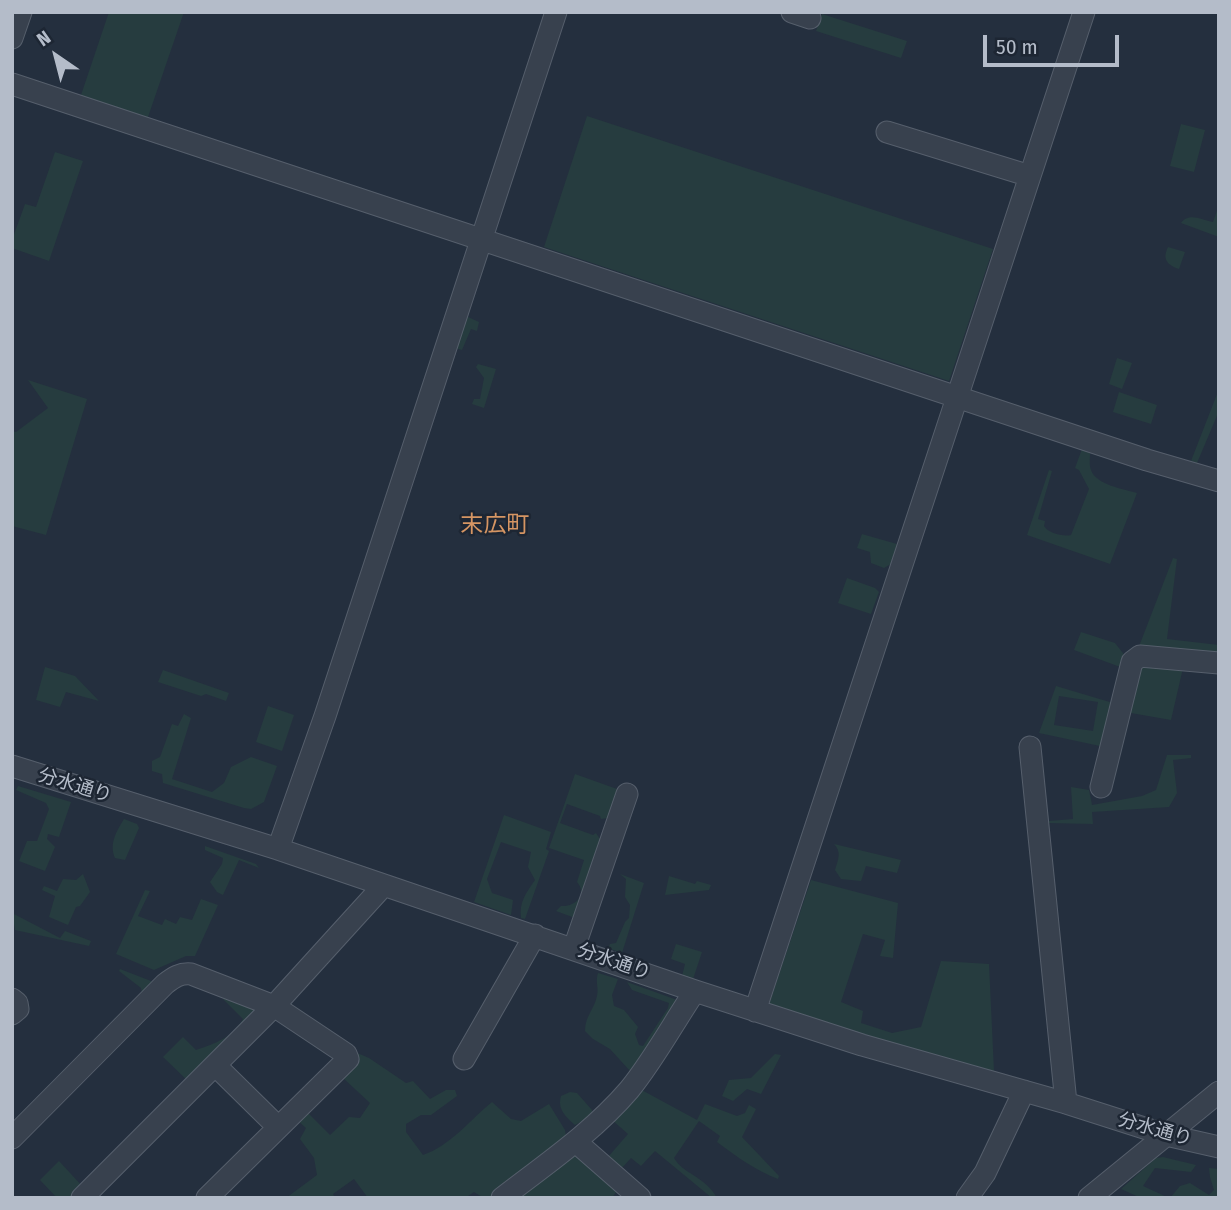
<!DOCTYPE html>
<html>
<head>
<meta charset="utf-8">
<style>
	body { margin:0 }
	#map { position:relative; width:1231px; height:1210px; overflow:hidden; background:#242f3e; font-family:"Fira Sans Condensed",sans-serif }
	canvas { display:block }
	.frame { position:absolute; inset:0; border:14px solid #b4bcc9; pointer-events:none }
	.north { position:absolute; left:21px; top:21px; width:70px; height:70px; -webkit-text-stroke:5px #1d2633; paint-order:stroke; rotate:325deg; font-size:19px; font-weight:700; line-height:28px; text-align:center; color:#b4bcc9 }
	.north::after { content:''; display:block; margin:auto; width:24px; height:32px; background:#b4bcc9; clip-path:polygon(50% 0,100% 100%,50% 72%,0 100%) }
	.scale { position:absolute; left:983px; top:35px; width:136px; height:32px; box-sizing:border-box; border:4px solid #b4bcc9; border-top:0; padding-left:9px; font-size:21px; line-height:24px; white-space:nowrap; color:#b4bcc9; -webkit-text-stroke:5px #1d2633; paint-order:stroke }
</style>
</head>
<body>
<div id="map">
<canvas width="1231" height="1210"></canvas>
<div class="frame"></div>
<div class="north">N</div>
<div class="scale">50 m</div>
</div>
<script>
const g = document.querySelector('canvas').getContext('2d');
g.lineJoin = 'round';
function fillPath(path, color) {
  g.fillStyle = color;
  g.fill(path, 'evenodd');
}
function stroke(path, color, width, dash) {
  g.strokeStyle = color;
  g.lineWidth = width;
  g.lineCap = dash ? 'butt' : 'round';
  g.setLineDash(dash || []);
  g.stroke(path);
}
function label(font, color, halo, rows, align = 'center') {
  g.font = font + ' "Fira Sans Condensed","Noto Sans JP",sans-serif';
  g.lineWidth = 5;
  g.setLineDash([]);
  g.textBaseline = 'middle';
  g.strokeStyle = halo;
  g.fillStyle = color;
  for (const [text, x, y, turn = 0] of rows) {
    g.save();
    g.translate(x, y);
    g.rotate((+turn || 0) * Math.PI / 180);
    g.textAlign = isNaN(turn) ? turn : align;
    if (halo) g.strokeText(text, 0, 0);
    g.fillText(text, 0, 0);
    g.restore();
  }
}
fillPath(new Path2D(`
	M109,12H184L147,120L80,98Z
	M822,14L907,41L901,58L816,31Z
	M587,116L993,249L949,381L544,247Z
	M1181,124L1205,130L1194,172L1170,166Z
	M55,152L83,161L49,261L12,248V240L25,204L36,207Z
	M1219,205V237L1181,223C1189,212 1202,220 1213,222Z
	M1168,247L1185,252L1179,269C1167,265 1162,259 1168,247Z
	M466,316L479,322L477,331L471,329L462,350L455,348Z
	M1117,358L1132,363L1122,389L1109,384Z
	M478,364L496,369L484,408L472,404L474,399H480L484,378L476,367Z
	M28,380L87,399L46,535L12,526V431L16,432L48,408Z
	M1219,389V411L1197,463L1191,461Z
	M1119,392L1157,405L1151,424L1113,412Z
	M1082,449L1090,453C1090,458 1089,465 1091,470C1096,485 1124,489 1137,493L1110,564L1027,535L1049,470L1052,471L1038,519L1045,521L1044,526C1048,533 1063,537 1071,535L1089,489L1079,470L1075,468Z
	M862,534L897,544L891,564L884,568L871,563L870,552L857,548Z
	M1173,558L1177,559L1167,639L1219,645V655L1138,649Z
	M847,578L875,588L879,592L871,614L838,603Z
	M1081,632L1115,643L1126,657L1123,668L1074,650Z
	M1139,664L1183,668L1171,720L1125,712Z
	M45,667L75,676L99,701L66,692L60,707L36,700Z
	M163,670L229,693L226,701L206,694L201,696L158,682Z
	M1056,686L1113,703L1100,746L1039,733ZM1059,696L1098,702L1093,731L1054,725Z
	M268,706L294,715L282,751L256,742Z
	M184,714L191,718L172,779L212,792L224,783L231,767L251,757L277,766L264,802L251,809L244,808L163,783L162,774L152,771V761L160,757L172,724L178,726Z
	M1167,755H1191V758L1173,760L1177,793L1169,807L1092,812L1093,824L1048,823L1049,821L1073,819L1071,787L1089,790L1092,805L1142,796L1156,790Z
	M575,774L617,789L608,818L601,819L600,816L567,804L560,823L593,835L596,833L600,839L575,918L556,911L561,906C575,907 588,895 577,882L584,860L549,848Z
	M18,786L71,802L59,837L48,834L47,839L55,847L45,871L19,861L27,841H37L49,809L46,803L16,790Z
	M504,815L551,832L546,849L549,851L525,919L521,918C519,902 526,893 535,880L528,867L531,852L501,842L487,879L492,893L513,900L511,915L474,902Z
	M124,819L137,824L139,828L125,860L115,858C109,844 116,832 124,819Z
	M834,844L901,860L897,873L866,866L861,881L841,879L835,870C838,860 842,852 834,844Z
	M205,846L256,864L259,868L239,860L223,895L217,892L210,882L222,864L223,858L205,850Z
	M83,874L90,892L80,906L76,907L68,925L49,917L55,896L42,890L44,886L57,891L63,879L76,880Z
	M620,874L644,883L622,953L608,948L610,944L616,943L625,922L629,918L630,905L625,897L626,879Z
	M669,876L695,884L697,881L711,885L709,890L665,895Z
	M811,880L898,903L893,958L880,956L885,940L863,934L841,1002L863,1011L861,1023L892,1033L921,1027L941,961L989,964L994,1071L905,1049L769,1004Z
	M145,890L150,891L138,916L162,925L165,919L176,924L180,917L192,920L201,899L218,905L195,956H186L154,970L116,954Z
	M12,913L60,938L65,931L91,941L89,946L15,930Z
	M676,944L702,952L693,979L682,976L685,964L671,959Z
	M120,969L151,981L153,988L120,1023L114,1019L142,994L141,988L119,971Z
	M598,973L618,979L612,995L614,1006L624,1010L638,1027L635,1034L639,1045L643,1046L668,1008L669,1003L632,990L627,982L680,1001L631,1072L610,1049L593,1039L585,1031C585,1016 594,1010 597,996C599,988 595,982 598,973Z
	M226,994L257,1010L190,1083L163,1057L183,1037L196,1050C216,1043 232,1038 243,1019L223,999Z
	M355,1052L369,1058L406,1083L413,1081L430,1099L446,1090H455L457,1096L431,1115H421L406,1124V1132L423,1155C450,1146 470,1120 492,1102L511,1119L521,1121L549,1104L565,1130L566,1137L620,1186L612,1198H484L474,1192L465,1198H368L354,1179L333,1194L335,1198H286L317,1175L314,1158L300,1139L306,1128L296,1119ZM342,1077L370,1103L360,1118L349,1117L330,1135L308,1113Z
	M775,1054L781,1055L761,1094L747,1089L733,1101L722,1096L729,1080L751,1078Z
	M638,1088L697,1120L705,1104L737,1116L745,1113L749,1105L756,1109L742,1137L779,1176L778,1179C755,1170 737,1157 717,1142L720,1136L699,1121L674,1158C683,1174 705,1176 717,1198H712L655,1151L641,1166L631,1158L621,1169L608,1157L628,1134L611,1119Z
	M570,1092L577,1093L592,1110V1116L575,1125C566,1117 557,1109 561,1096Z
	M1163,1157L1196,1165L1191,1172L1155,1168L1143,1186L1169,1198H1141L1121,1189L1156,1158Z
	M59,1161L83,1187L72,1198H57L40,1180Z
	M1209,1168L1219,1169V1198H1170L1180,1186L1190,1183L1209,1195L1214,1190L1210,1177Z`), '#263c3f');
const minor = new Path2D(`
	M792,12L810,18
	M12,38L21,12
	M12,84L1147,460L1219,481
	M887,132L1030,176
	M1030,747L1066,1103
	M12,766L278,849L695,991L862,1045L1066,1103L1166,1135L1219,1147
	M1101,787L1132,662L1140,656L1219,663
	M278,849L325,716L556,12
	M574,948L627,794
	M12,999L17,1003L18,1009L12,1014
	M755,1011L1084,12
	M464,1059L535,935
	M215,1065L278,1127
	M12,1138L165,984C174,977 180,973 191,974L274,1006L346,1054L348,1059L207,1198
	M576,1142L640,1198
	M82,1198L274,1006L384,885
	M502,1198C546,1164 593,1132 629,1090C653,1061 674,1022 695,991
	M967,1198L985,1173L1024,1091
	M1089,1198L1219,1092`);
stroke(minor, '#565f6c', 23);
stroke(minor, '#38414e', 21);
label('19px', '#b4bcc9', '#1d2633', [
	["分水通り",75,786,17],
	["分水通り",614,962,19],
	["分水通り",1155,1130,16]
]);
label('23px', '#d59563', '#1d2633', [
	["末広町",495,526]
]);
</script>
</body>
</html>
